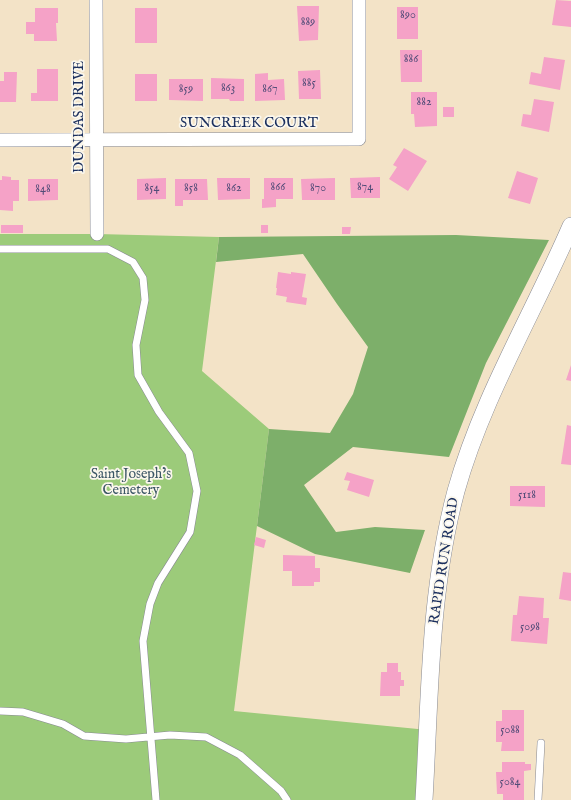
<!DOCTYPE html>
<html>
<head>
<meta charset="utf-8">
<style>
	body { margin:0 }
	canvas { display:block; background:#f3e3c7 }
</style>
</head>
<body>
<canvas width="571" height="800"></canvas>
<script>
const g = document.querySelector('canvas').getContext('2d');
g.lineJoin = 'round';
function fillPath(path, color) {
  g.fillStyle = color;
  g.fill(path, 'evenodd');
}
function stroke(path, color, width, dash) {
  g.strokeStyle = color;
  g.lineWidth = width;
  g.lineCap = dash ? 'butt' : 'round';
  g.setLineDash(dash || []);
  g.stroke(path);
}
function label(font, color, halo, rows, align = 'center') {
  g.font = font + ' "IM FELL English",serif';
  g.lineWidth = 3.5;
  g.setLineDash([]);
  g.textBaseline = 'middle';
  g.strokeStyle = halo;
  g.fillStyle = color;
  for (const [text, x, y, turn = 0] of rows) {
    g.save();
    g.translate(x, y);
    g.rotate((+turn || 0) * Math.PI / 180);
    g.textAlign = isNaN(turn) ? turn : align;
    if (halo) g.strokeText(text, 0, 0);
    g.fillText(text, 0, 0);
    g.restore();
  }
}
fillPath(new Path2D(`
	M0,234H97L219,237L202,371L269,429L234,711L428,730L424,800H0Z`), '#9ccb7a');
fillPath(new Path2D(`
	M456,235L549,240L486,363L449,457L353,447L304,485L336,532L375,527L425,530L410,573L315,554L257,526L269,429L330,433L353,394L368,347L337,304L303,254L216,262L219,237Z`), '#7daf6a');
fillPath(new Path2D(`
	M556,0L571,1V27L552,25Z
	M297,6H319L318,40L299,41Z
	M397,7H418V39H397Z
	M35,8H58V23H56L57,41H34V34H26V22H35Z
	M135,8H157V43H135Z
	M400,50H422V82H401Z
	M544,57L565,60L560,90L529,84L531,72L541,74Z
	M37,69H58V101H31V93H37Z
	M320,70L321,99H299L298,71Z
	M4,72H17L16,102H0V81H4Z
	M268,73V80L284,79L285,100L255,101V74Z
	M135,74H157V101H135Z
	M211,78L244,79V101H230L229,99H211Z
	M169,79H203V101L169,100Z
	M411,92H437V126L415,127L414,114H411Z
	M534,99L554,102L549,132L521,126L523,114L531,115Z
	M443,107H454V117H443Z
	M404,148L427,161L408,191L389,179L397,167L393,165Z
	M517,171L538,178L530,204L508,198Z
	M2,176L11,177V180H19V201H13V211L0,210V180H2Z
	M380,177V198H351L350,178Z
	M166,178V199L137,200V179Z
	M217,178H250V199L218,200Z
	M264,178H293V199H276V207L262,208V199H264Z
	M335,178V200H302L301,179Z
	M28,179H58V200L28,201Z
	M175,179H207L208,200H183V206H175Z
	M1,225H23V233H1Z
	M261,225H268V233H261Z
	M342,227H351L350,234H342Z
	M278,272L291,274V272L306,274L302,297L307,298L306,305L286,302L287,297L276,295L277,288H276Z
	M571,365V381L566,380Z
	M567,425L571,426V465L561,464Z
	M347,472L374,480L369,497L347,490L350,481L344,480Z
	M510,486H545V507L510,506Z
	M256,537L266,540L264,548L254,545Z
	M283,555L315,556V568H320V582H314V586H292V571H283Z
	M563,572L571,573V601L559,599Z
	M519,596L544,598L543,618H549L547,644L511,641L513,615H517Z
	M387,663H398V672H401V680H404V686H400V696H380L381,672H387Z
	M502,710H524V751H501L502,742H496V721H502Z
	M502,762H525V764H531V770L524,771V800H503V794H497L496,772H502Z`), '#f5a2c7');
const service = new Path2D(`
	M0,249H108L133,262L143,278L145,300L136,345L138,375L159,412L189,453L197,491L190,532L158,583L150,604L143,641L156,800
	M0,711L23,712L63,724L84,736L126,739L170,735L206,737L240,755L281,791L287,800
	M538,800L541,743`);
const minor = new Path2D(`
	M96,0L97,234
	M0,140L359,139V0`);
const tertiary = new Path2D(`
	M424,800C430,697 429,592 456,491C482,398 533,314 571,226`);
stroke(service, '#878992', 8);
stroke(minor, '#878992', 14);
stroke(tertiary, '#878992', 18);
stroke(service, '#fff', 7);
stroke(minor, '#fff', 13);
stroke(tertiary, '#fff', 17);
label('12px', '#524c78', null, [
	["890",408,16],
	["889",308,23],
	["886",411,60],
	["885",309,84],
	["863",228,89],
	["859",186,90],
	["867",270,90],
	["882",424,103],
	["866",278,188],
	["874",365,188],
	["854",152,189],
	["858",191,189],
	["862",234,189],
	["870",318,189],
	["848",43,190],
	["5118",527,496],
	["5098",530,628],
	["5088",510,731],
	["5084",510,783]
]);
label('14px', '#1b2f5e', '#fbf7ec', [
	["DUNDAS DRIVE",80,117,-90],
	["SUNCREEK COURT",249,124],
	["RAPID RUN ROAD",445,561,-81]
]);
label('14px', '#3b5665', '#fbf7ec', [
	["Saint Joseph’s",131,475],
	["Cemetery",131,491]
]);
</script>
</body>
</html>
